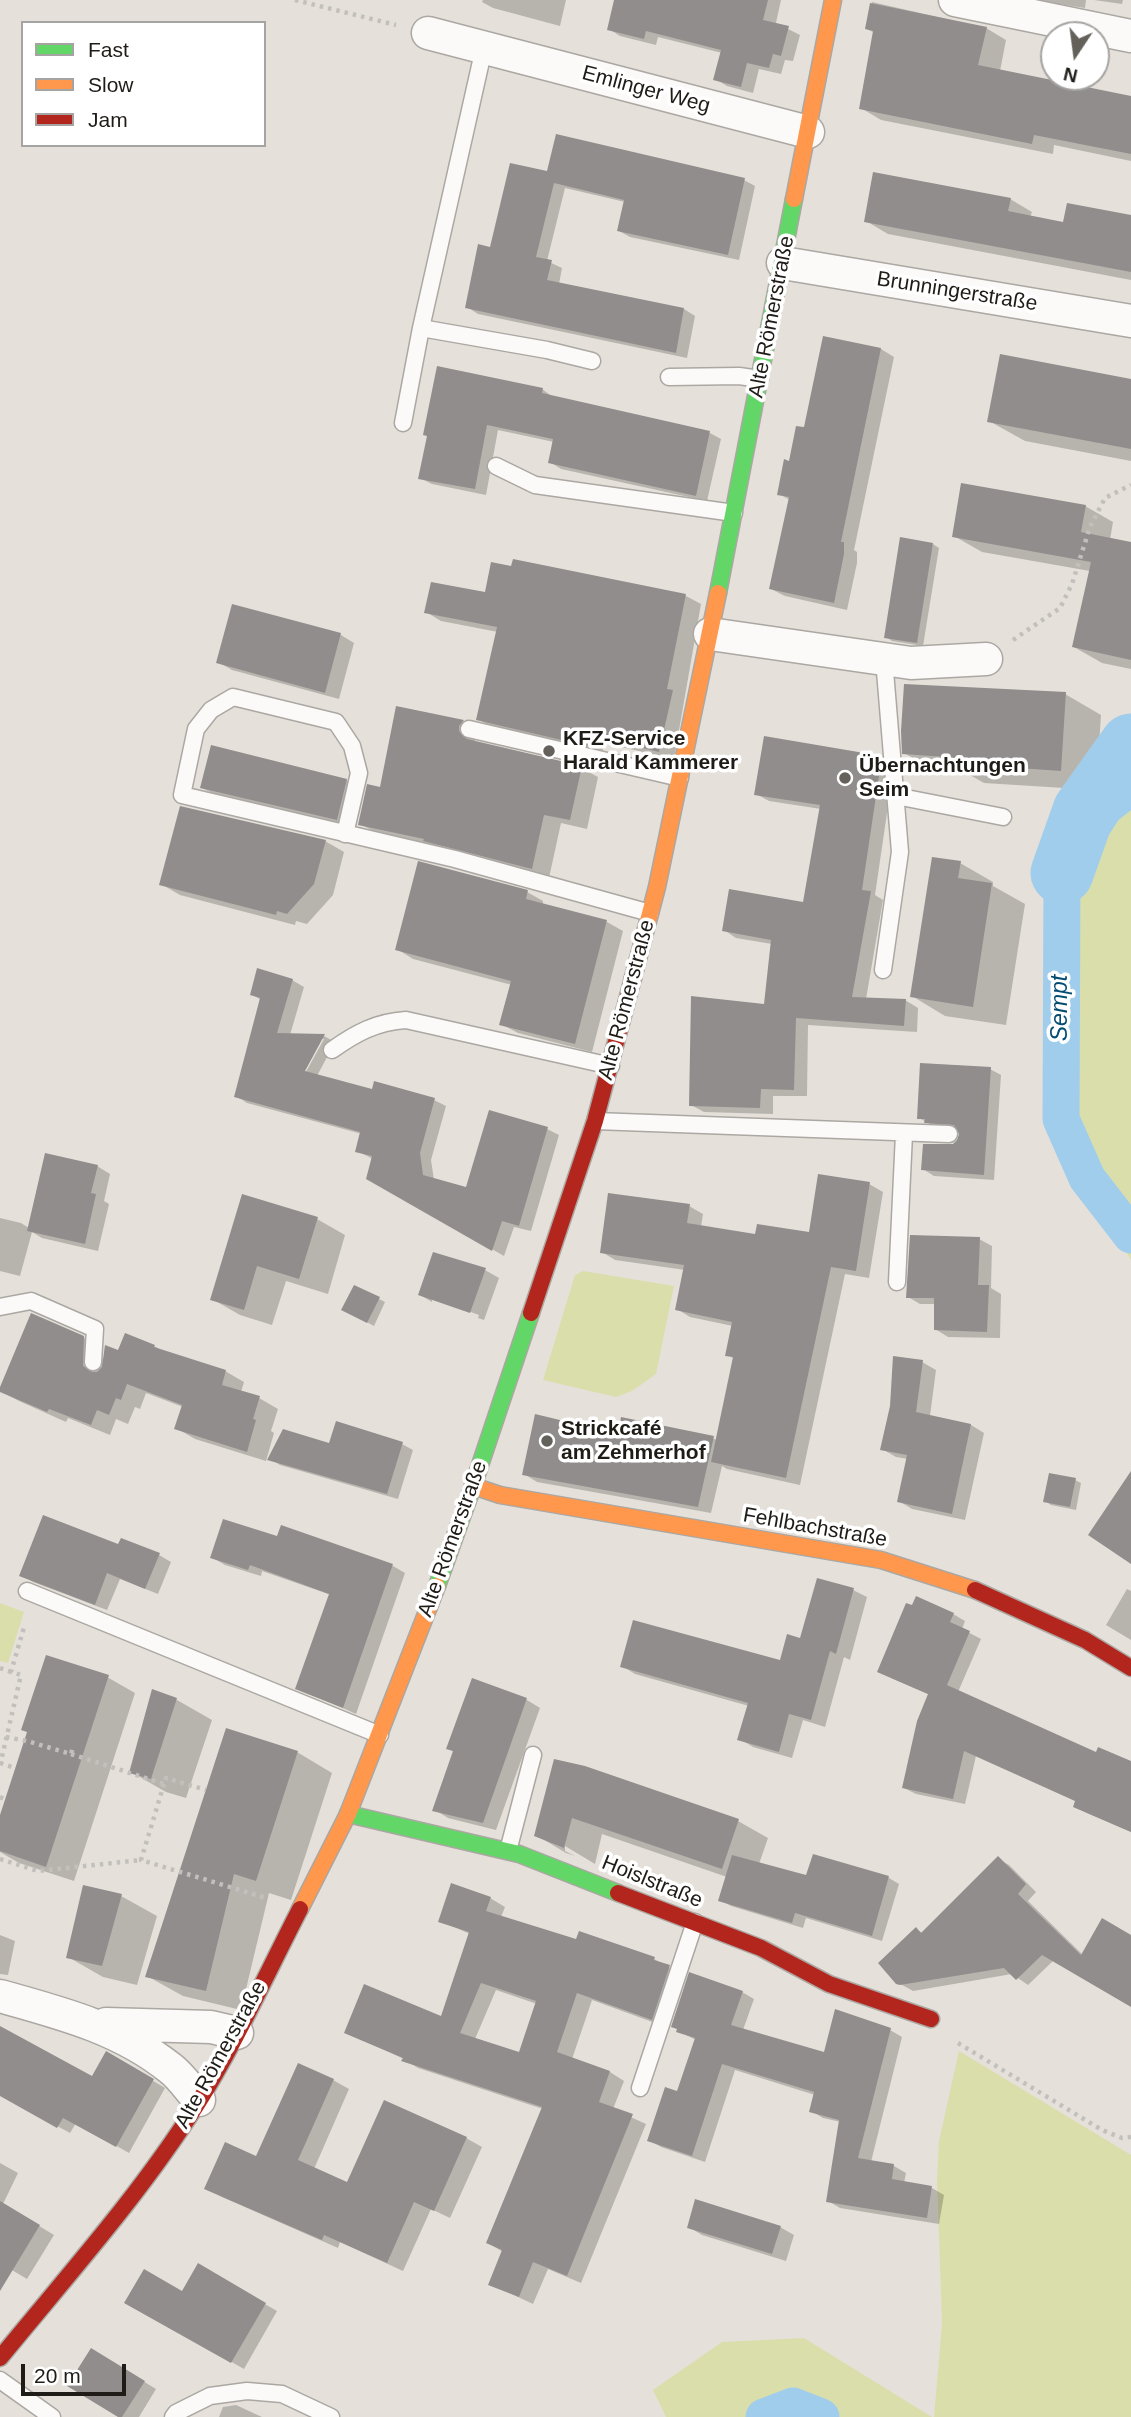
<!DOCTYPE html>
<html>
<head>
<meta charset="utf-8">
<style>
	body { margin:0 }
	#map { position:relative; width:1131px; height:2417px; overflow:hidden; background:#e5e1da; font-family:Helvetica,sans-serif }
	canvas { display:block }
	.legend { position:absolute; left:21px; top:21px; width:245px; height:126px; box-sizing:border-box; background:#fff; border:2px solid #a5a4a2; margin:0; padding:9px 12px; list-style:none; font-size:21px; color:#1f1c17 }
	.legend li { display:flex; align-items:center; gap:14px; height:35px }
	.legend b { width:35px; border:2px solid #a5a4a2 }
	.north { position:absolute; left:1040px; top:21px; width:70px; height:70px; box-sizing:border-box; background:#fff; border:2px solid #a5a4a2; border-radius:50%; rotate:193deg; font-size:19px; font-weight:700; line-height:28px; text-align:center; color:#1f1c17 }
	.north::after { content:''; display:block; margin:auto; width:24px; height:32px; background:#64615b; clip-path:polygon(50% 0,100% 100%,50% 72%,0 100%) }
	.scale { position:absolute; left:21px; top:2364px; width:105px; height:32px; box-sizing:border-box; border:4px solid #1f1c17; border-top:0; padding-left:9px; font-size:21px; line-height:24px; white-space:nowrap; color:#1f1c17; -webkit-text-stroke:5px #fff; paint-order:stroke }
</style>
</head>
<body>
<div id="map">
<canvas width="1131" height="2417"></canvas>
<ul class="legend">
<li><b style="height:9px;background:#63d668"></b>Fast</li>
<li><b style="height:9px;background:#ff974d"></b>Slow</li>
<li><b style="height:9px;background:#b3261e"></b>Jam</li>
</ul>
<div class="north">N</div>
<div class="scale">20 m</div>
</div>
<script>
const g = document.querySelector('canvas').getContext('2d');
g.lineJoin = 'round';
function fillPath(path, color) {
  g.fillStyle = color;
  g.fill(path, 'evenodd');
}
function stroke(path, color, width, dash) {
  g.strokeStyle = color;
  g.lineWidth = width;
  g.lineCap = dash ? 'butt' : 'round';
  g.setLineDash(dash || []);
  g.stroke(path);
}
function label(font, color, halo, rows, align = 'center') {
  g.font = font + ' Helvetica,sans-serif';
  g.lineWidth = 7;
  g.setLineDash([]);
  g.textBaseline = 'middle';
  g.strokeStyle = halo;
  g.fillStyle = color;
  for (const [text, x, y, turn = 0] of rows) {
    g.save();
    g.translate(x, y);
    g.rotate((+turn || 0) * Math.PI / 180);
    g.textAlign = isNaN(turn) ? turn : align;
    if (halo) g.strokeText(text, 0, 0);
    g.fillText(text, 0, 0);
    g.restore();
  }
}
fillPath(new Path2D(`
	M1131,767V1260L1078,1175L1049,876L1072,794Z
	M583,1271L674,1286L656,1374L632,1391L616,1397L543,1380L575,1275Z
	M0,1603L24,1612L8,1663L0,1661Z
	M959,2051L1131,2155V2417H934L942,2323L937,2179L939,2141Z
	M804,2338L932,2417H666L653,2390L722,2342Z`), '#dadeab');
fillPath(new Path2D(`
	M1131,713V766L1092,797L1096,763Z`), '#a0cdec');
fillPath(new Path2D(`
	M483,0H566L560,26L493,8L482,2Z
	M616,0H781L776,23L800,35L793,61L785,60L781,74L759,69L753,93L727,86L715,79L722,53L658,37L656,45L620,36L609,29Z
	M1032,0H1086L1085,8Z
	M1094,0H1123L1122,4Z
	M872,2L986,28L1006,40L1000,71L1131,98V161L1054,145L1053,154L881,120L861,108L875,33L867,29Z
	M548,173L744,180L755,186L739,260L630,237L619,231L625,202L565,188L547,261L562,268L559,284L684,309L695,316L687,358L478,314L467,307L491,249Z
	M1010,199L1032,212L1030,217L1065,224L1131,217V280L888,234L866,221Z
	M824,338L881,349L894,357L854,550L857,552V563L847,610L785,596L771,589L790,500L779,494L806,430Z
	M1131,381V461L1025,441L989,421Z
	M542,389L553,397L710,433L721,439L707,501L561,469L550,462L554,442L498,430L486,495L432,484L420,478L429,436Z
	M1085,506L1113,522L1110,540L1131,544V669L1102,663L1074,647L1090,571L982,552L954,536Z
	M933,544L939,548L923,646L892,641L886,637Z
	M486,594L686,596L701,604L674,759L604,743L602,753L493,728L478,719L498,632L441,621L426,612Z
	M233,606L341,635L354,643L339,699L232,670L218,662Z
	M1065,694L1101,715L1096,790L984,783L970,775L940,773L904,753Z
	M398,708L464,722L480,731L475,736V743L581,768L598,777L587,829L561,823L549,878L437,847L377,833L360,824L381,789Z
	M881,758L894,765L875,895L883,900L866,999L905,1000L918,1008L917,1032L808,1025L807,1096H773V1114L704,1112L691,1105L765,1006L772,944L736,938L724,930L805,904L821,809L769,801L756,794Z
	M346,780L360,788L351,827L216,795L202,788Z
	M325,841L344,852L333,895L307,924L296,921L295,925L180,895L161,884Z
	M960,863L993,882V886L1025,904L1006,1025L945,1016L912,996Z
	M527,892L543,901V905L607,922L623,931L592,1052L518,1033L501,1024L512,985L413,959L397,949Z
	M292,980L304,987L290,1035L324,1036L335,1042L317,1076L373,1091L434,1100L446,1106L431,1160L434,1180L467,1190L547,1129L559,1135L531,1231L514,1227L504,1256L368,1178L373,1159L357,1151L362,1134L247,1103L236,1096L261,1000L252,994ZM320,1039H324L302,1079L299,1078Z
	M990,1069L1001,1075L994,1180L934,1176L923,1169L954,1145L961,1135L960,1130L937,1128L919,1118Z
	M97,1166L110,1174L104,1201L109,1204L98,1251L42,1238L32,1232L20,1276L0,1271V1218L21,1223L29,1228Z
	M869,1184L883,1192L869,1278L845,1274L800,1485L727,1469L722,1466L711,1513L537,1482L524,1474L619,1436L713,1438L718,1441L735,1359L727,1355L733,1326L690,1317L677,1309L685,1270L615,1260L602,1252L689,1206L703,1214L701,1227L756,1236L811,1234Z
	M317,1219L345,1235L328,1294L286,1281L272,1325L240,1315L212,1299Z
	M979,1239L992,1246L991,1288L1001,1294L1000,1338L948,1337L935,1329L936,1304H920L908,1297Z
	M434,1254L485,1270L499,1278L484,1320L478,1318L479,1315L432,1298V1302L420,1295Z
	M355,1287L385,1302L374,1326L344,1310Z
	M83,1337L102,1348V1359L119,1353L154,1346L164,1352L225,1371L244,1382L241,1392L259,1398L278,1409L271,1431L274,1433L266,1461L195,1439L176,1428L183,1407L146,1393L140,1409L135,1407L128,1424L116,1419L110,1435L68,1418L66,1422L19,1401L0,1391Z
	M922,1362L936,1370L930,1416L971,1425L984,1433L965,1520L912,1509L899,1501L908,1459L896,1457L882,1449Z
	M402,1444L413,1450L398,1499L280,1465L270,1459L330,1445Z
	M1075,1480L1081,1483L1076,1510L1051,1505L1045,1501Z
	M282,1527L393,1566L405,1573L356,1714L298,1688L331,1595L262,1571L261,1576L225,1565L213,1558L278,1538Z
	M119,1547L159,1555L171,1562L158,1594L120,1579L107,1610L33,1582L21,1575Z
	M1127,1589L1131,1591V1640L1106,1625Z
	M853,1590L867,1597L850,1660L844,1657L825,1727L803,1720L792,1758L753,1747L740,1739L749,1706L635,1674L622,1666L781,1662Z
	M953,1614L965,1621L962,1629L981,1639L958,1692L1097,1754L1131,1763V1832L1087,1813L1075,1806L1077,1801L976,1756L965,1804L916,1794L904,1788L930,1695L891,1678Z
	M107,1677L135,1693L74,1881L19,1863L0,1852V1821Z
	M473,1681L527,1700L540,1708L496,1830L448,1818L435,1810L454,1752L448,1748Z
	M153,1692L177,1700L212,1720L186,1798L166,1792L131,1772Z
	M297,1752L332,1773L291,1900L269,1893L241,2010L183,1996L147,1976Z
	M555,1761L738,1821L768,1838L759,1864L807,1877L814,1856L889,1878L899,1884L882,1941L806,1918L803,1928L731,1906L720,1900L727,1877L602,1834L595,1864L565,1846V1851L575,1856L566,1853L536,1835Z
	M998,1859L1009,1865L1036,1892L1028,1901L1083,1955L1131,1937V2005L1054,1960L1028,1985L1012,1974L913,1991L897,1982L916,1930L923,1933Z
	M121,1896L157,1916L137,1985L103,1977L68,1957Z
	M490,1898L505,1907L501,1917L578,1942L654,1959L683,1975L666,2027L592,2000L572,2059L610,2072L624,2081L613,2109L646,2124L581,2283L548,2269L533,2304L490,2284L503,2252L488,2243L543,2109L418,2068L404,2059L346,2032L442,2019L470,1934L440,1921ZM496,1990L537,2004L520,2054L475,2039Z
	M0,1935L15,1941L8,1975L0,1974Z
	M742,1992L754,1999L743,2030L825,2054L890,2030L902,2037L871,2162L894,2166L906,2173L904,2183L932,2188L944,2195L939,2224L840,2208L828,2201L841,2122L823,2118L811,2111L815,2095L735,2070L705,2162L661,2147L649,2140L678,2093L696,2040L678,2031Z
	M0,2028L93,2079L107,2053L165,2088L129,2153L76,2123L70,2133L0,2095Z
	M333,2080L349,2089L314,2169L348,2184L466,2138L482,2147L450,2218L431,2209L403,2271L340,2242L338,2248L222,2197L206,2188L257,2158Z
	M0,2163L18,2173L3,2204L54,2235L27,2279L0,2263Z
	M689,2227H780L794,2235L786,2261L702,2235Z
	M199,2266L277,2311L244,2369L126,2302L181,2293Z
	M92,2350L156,2389L139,2417H121Z
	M236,2405L262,2417H219L223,2407Z`), '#0003');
stroke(new Path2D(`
	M1131,787L1105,807L1062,873L1061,1119L1087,1178L1131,1235
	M764,2417L793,2406L821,2417`), '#a0cdec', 37);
stroke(new Path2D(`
	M1062,873L1084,811L1131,745`), '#a0cdec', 63);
fillPath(new Path2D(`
	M614,0H768L763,20L789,26L781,56L773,54L769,68L747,63L741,87L713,80L721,50L646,31L644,39L607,30Z
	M870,3L987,27L978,65L1131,96V154L1034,135L1032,144L859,109L873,31L865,29Z
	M556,134L745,178L728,255L617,231L624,200L554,183L536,257L552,260L547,280L684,308L676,353L465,308L478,244L490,247L510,163L547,171Z
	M873,172L1011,198L1008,211L1063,222L1067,203L1131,215V272L864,222Z
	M823,336L881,348L841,542H844V554L834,603L769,589L789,497L777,495L784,459L789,461L796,426L804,427Z
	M1000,354L1131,379V449L987,422Z
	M437,366L543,388L542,393L710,431L696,496L548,463L553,439L487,425L475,489L418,479L427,436L423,435Z
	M961,483L1086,505L1081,532L1131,542V660L1072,647L1091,562L952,537Z
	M900,537L933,543L917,643L884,638Z
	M513,559L686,594L667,689L673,690L659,752L589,735L587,746L476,720L497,627L424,613L431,582L485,592L491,562L511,566Z
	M232,604L341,633L325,693L216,663Z
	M904,684L1066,692L1061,771L946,763L947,757L902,754L901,731Z
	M396,706L464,720L459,726V731L467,739L582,766L570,820L544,815L532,869L423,841L424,839L358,825L367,784L380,787Z
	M764,736L882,756L862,890L871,891L852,997L906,999L904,1026L796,1018L794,1090L761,1089L760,1108L689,1106L691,996L764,1004L771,940L722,931L729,889L803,902L820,805L754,795Z
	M211,745L347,779L337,820L200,788Z
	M180,806L326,840L314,884L287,914L277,911L276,915L159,885Z
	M932,857L961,861L958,878L992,883L973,1007L910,997Z
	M418,861L528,890L526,899L607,920L575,1044L499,1025L511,981L395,950Z
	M257,968L293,979L277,1033L325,1034L305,1071L372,1089L374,1081L435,1098L420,1153L423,1175L466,1187L489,1110L548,1127L519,1226L502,1221L492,1251L366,1179L372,1156L355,1152L360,1132L234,1097L260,998L250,995Z
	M920,1063L991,1067L984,1175L921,1170L923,1144H953L957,1140L959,1134L954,1125L924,1123L925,1119H917Z
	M45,1153L98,1165L91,1193L96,1194L85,1244L27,1231Z
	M818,1174L870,1182L856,1271L831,1267L786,1478L711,1462L733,1357L725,1356L732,1322L675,1310L684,1265L600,1253L608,1193L690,1204L687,1223L755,1234L757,1224L809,1232Z
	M242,1194L318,1217L299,1279L257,1266L244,1310L210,1300Z
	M910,1235L980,1237L978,1285H989L987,1332L934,1330V1298H906Z
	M433,1252L486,1268L470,1313L418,1295Z
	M354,1285L380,1297L367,1323L341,1310Z
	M31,1313L84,1336L83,1366L92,1372H97L102,1367L105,1345L118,1350L125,1333L155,1345L154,1347L226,1370L222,1385L260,1396L253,1419L256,1420L247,1452L174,1429L182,1405L127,1384L121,1400L116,1398L109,1415L97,1410L91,1425L49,1409L47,1412L0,1392V1387Z
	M893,1356L923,1360L916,1412L971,1424L952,1514L897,1502L907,1455L880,1450L890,1406Z
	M535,1414L618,1434L621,1417L714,1436L698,1507L522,1475Z
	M336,1421L403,1442L387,1494L267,1460L283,1429L329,1443Z
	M1131,1471V1564L1088,1535Z
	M1049,1473L1076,1478L1070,1507L1043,1502Z
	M43,1515L118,1544L121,1538L160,1553L145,1589L107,1573L95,1605L19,1576Z
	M223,1519L277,1536L281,1525L393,1564L343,1708L295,1689L329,1594L250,1565L248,1570L210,1558Z
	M817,1578L854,1588L836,1654L830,1651L811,1720L789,1714L779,1752L737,1740L748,1703L620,1667L633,1620L780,1660L787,1634L800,1638Z
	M916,1596L954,1613L950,1622L970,1631L947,1685L1096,1752L1098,1747L1131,1761V1832L1073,1807L1075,1801L964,1751L953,1799L902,1788L917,1721L928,1694L877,1672L906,1603L912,1605Z
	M46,1655L109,1675L46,1867L0,1851V1815L27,1732L21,1730Z
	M472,1678L527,1698L483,1823L432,1811L453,1751L446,1749Z
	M152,1689L177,1698L151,1779L129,1773Z
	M226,1728L298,1751L256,1881L234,1874L206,1991L145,1977Z
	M554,1759L585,1766L739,1819L722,1869L572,1818L564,1848L534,1836Z
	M813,1854L889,1876L872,1936L795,1913L792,1923L718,1901L732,1855L806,1875Z
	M998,1856L1026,1884L1018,1894L1081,1955L1102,1918L1131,1935V2007L1042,1955L1016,1980L1004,1968L900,1985L896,1984L878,1963L916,1927L921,1933Z
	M451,1883L491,1897L486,1911L576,1939L579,1931L655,1957L654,1960L670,1965L652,2020L577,1993L557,2052L610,2071L599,2102L633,2114L567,2276L533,2262L519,2297L488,2285L502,2250L486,2243L542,2107L401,2061L403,2058L344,2033L364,1984L441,2016L469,1932L438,1922ZM481,1983L536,2001L519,2052L460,2033Z
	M83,1885L122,1894L102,1966L66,1958Z
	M689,1972L743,1991L731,2025L824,2052L835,2009L891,2028L858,2158L894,2164L892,2179L932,2186L927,2218L826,2202L839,2120L809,2112L814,2092L722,2064L692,2156L647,2141L665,2087L677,2091L695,2038L676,2032L677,2029L671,2027Z
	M0,2026L92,2076L106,2051L154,2079L116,2147L63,2118L57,2128L0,2096Z
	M298,2063L334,2079L298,2160L347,2182L384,2100L467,2137L434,2211L414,2202L387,2263L324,2235L322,2240L204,2189L225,2142L256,2156Z
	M695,2199L781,2226L772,2254L687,2228Z
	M0,2201L40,2225L0,2291Z
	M198,2263L266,2303L231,2363L124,2303L144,2269L182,2291Z
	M91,2348L145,2381L122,2417H118L67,2386Z`), '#908d8c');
const lane = new Path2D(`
	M421,328L547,350L592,361
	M669,377L739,376L760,379
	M403,423L421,328L484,48
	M496,466L535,485L734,513
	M469,729L680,778
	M896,796L1003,817
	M345,834L359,773L352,746L336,722L233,697L211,710L196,729L182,795L455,859L650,913
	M883,970L900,852L884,659
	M332,1050C356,1033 376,1022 406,1020L611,1066
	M595,1121L949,1134
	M897,1282L904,1134
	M0,1307L31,1301L95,1329L93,1362
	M27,1591L380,1735
	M508,1851L533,1755
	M640,2088L695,1922
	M0,2380L52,2417
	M173,2417L176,2413L210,2396L247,2391L282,2394L331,2417`);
const street = new Path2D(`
	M955,0L1131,36
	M428,33L808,132
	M783,263L1131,321
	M710,634L911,663L986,659
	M0,1996C61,2013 120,2028 170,2068C181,2076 190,2090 199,2100
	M106,2024L211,2027L237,2033`);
const fast = new Path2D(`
	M718,593L794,199
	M437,1586L473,1486L531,1313
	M348,1814L519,1854L618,1893`);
const slow = new Path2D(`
	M794,199L833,0
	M633,978L657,887L718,593
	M473,1486L500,1495L881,1560L975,1590
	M300,1909L348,1814L437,1586`);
const jam = new Path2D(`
	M531,1313L595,1121L633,978
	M975,1590L1085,1640L1131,1668
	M618,1893L761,1948L829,1984L931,2019
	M0,2358C67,2276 139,2196 196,2106C235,2044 266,1975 300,1909`);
stroke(lane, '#aba7a2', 19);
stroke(street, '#aba7a2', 35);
stroke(fast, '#aba7a2', 19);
stroke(slow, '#aba7a2', 19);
stroke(jam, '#aba7a2', 19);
stroke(new Path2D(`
	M295,0L396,25
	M1013,640L1060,608L1072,584L1090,527L1105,498L1131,485
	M0,1668L11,1672
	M6,1737L27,1741L71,1754L73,1747
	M71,1754L164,1784L166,1778L206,1790
	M0,1763L15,1768
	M0,1765L21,1675L11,1672L25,1624
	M164,1784L141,1860L266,1898
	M0,1797L5,1799
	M0,1859L38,1871L141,1860
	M958,2043L1102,2130L1122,2138L1131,2137`), '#c2c0bd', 4.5, [3.5, 5]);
stroke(lane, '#fbfaf9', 16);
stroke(street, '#fbfaf9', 32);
stroke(fast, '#63d668', 16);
stroke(slow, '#ff974d', 16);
stroke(jam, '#b3261e', 16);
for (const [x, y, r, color] of [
	[549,751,7,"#64615b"],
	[845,778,7,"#64615b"],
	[547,1441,7,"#64615b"]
]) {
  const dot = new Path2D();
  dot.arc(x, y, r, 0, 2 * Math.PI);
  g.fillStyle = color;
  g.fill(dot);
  stroke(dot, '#fff', 2.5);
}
label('21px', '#1f1c17', '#fff', [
	["Emlinger Weg",646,90,15],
	["Brunningerstraße",957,292,9],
	["Alte Römerstraße",772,317,-79],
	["Alte Römerstraße",627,1000,-75],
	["Fehlbachstraße",815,1528,10],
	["Alte Römerstraße",453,1539,-70],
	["Hoislstraße",652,1882,22],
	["Alte Römerstraße",221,2055,-61]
]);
label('bold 21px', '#1f1c17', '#fff', [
	["KFZ-Service",563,739],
	["Harald Kammerer",563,763],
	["Übernachtungen",859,766],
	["Seim",859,790],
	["Strickcafé",561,1429],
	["am Zehmerhof",561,1453]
], 'left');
label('italic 23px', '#044c72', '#fff', [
	["Sempt",1061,1008,-90]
]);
</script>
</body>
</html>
